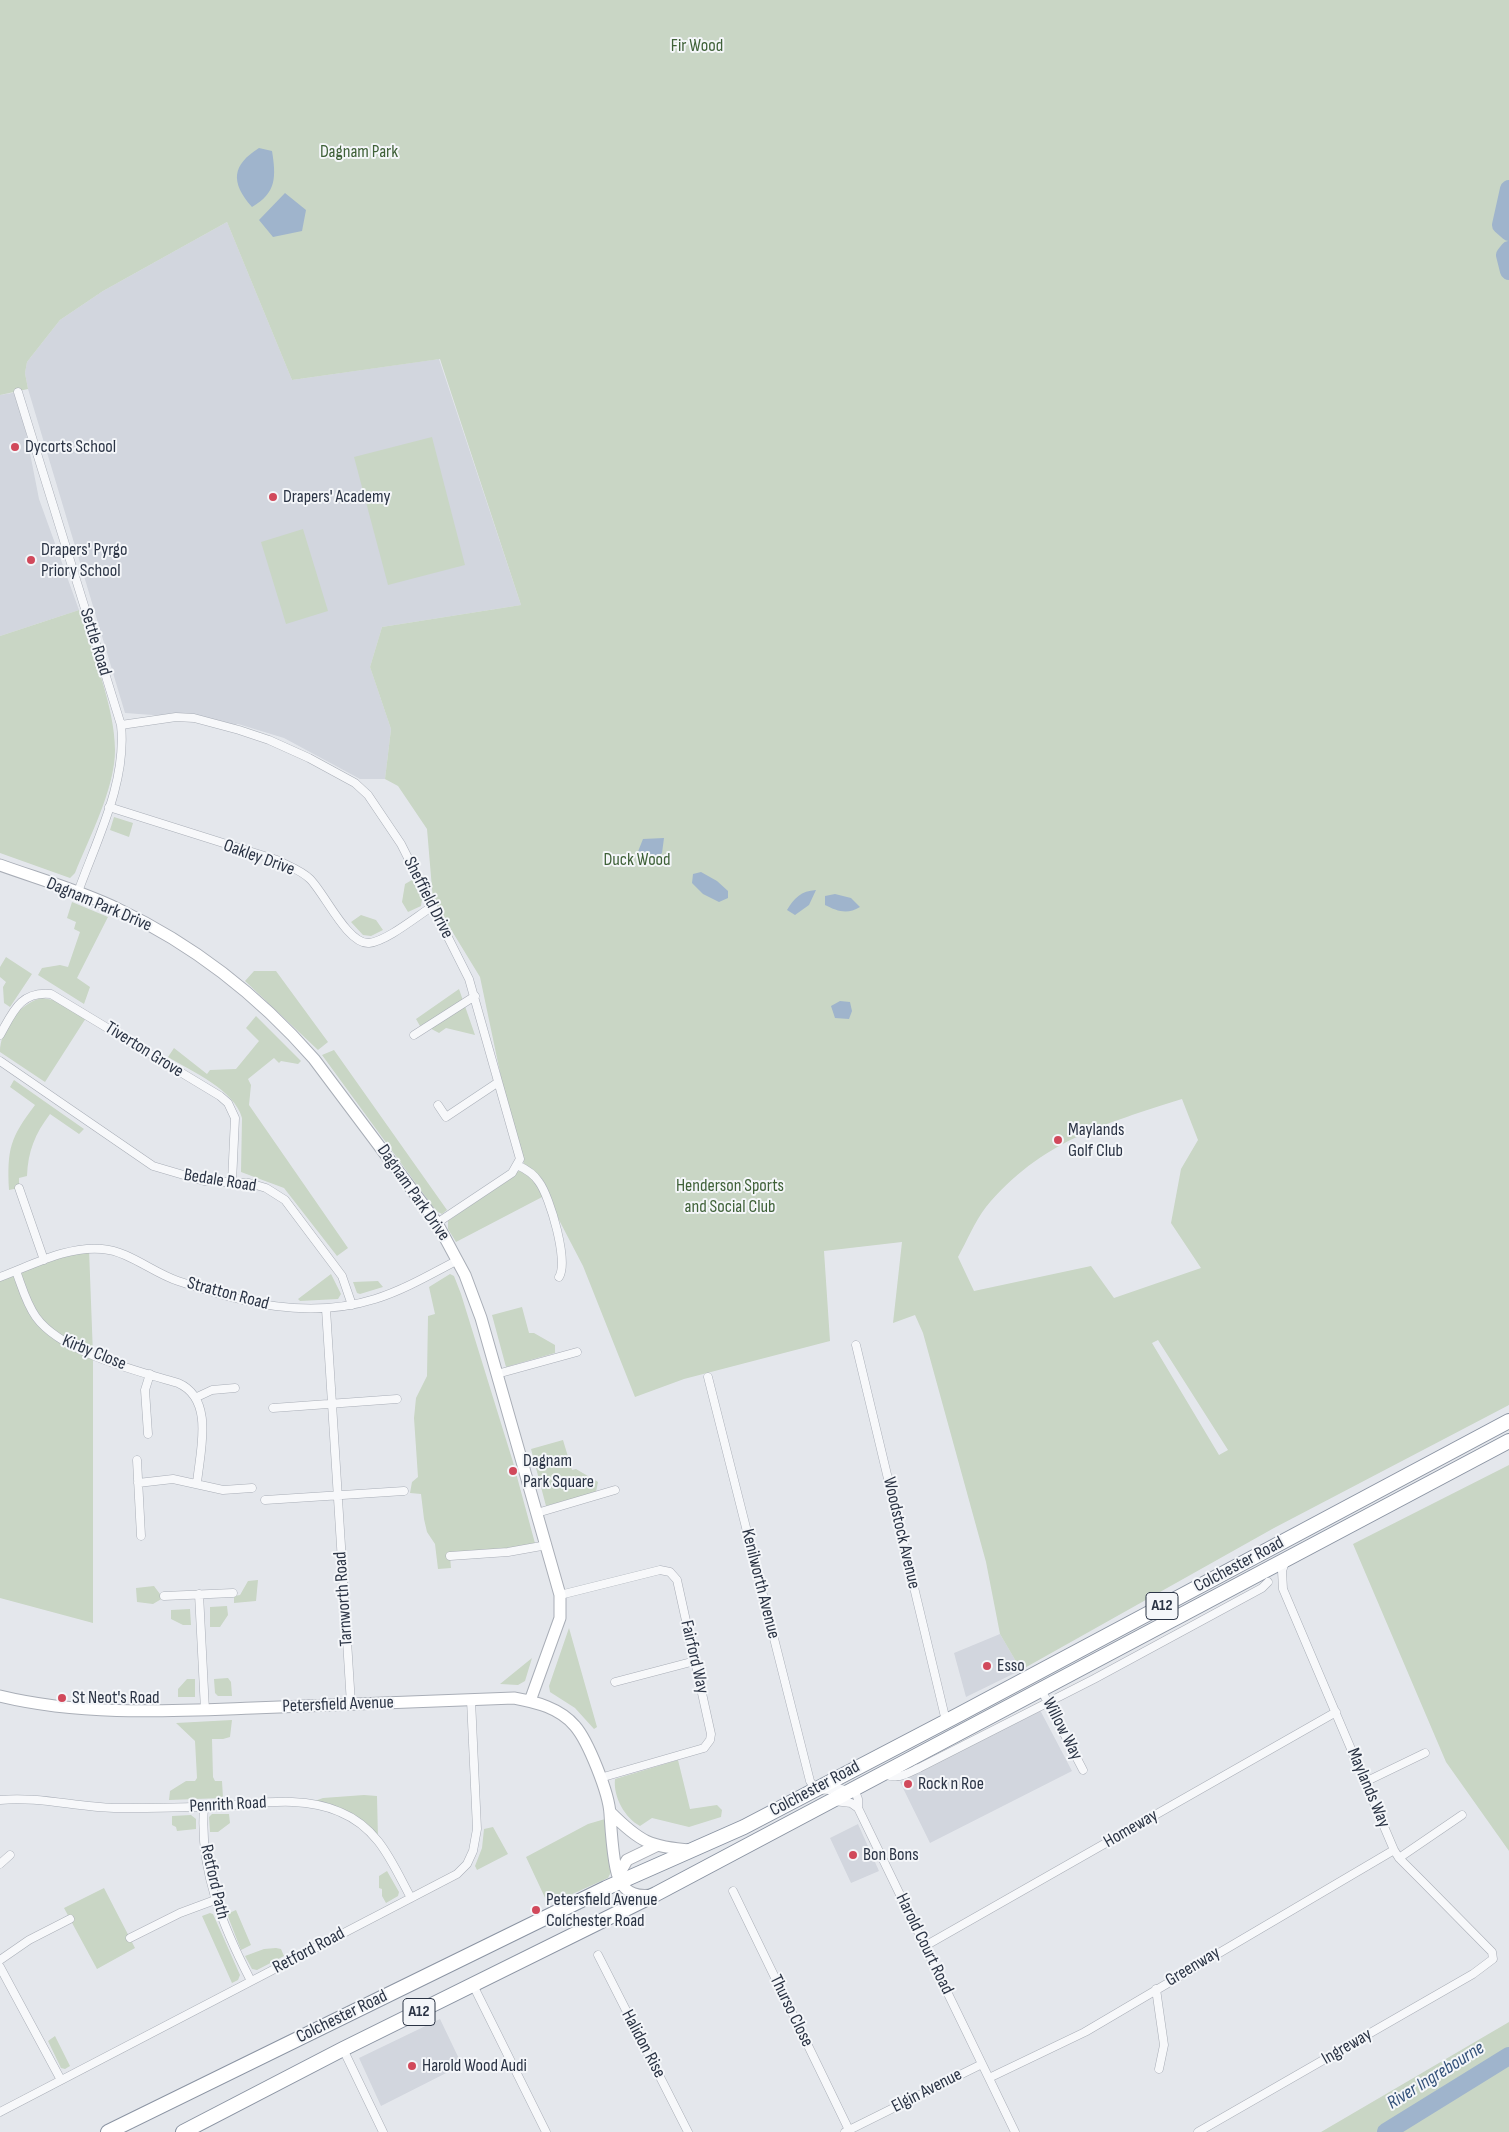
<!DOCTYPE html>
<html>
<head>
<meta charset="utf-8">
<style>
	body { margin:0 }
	canvas { display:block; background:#e4e7ec }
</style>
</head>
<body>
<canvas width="1509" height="2132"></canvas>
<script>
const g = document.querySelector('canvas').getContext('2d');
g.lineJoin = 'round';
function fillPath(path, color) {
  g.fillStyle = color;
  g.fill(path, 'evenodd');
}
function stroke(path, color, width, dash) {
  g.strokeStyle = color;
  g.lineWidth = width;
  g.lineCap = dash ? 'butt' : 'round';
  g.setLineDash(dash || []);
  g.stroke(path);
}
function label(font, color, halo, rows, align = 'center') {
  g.font = font + ' "Sofia Sans Condensed",sans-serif';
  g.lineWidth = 4;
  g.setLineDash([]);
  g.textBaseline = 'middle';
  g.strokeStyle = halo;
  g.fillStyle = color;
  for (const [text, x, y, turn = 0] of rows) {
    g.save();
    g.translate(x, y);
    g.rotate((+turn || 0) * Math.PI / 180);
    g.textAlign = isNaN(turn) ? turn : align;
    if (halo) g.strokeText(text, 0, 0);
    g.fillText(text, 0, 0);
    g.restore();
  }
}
fillPath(new Path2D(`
	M227,222L292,380L439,359L521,605L382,627L370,667L391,729L385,779H360L284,738L238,724L228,727L194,718L125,713L28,389L25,373L27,362L60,320L103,291Z
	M18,392L39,499L79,610L0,636V395Z
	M1000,1634L1021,1670L966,1697L954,1653Z
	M1040,1710L1072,1771L930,1843L900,1782Z
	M858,1824L879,1871L851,1883L830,1838Z
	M440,2019L462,2065L381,2106L359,2058Z`), '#d2d6de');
fillPath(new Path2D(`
	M0,0H1509V1405L1274,1528L1021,1670L1000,1634L986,1562L923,1333L915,1315L893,1323L902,1242L824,1251L830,1341L684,1379L635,1397L583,1266L546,1195L456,1242L448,1229V1221L523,1168L526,1170L510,1120L480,977L433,900L427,829L398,786L385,779L391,729L370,667L382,627L521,605L440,359L292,380L227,222L103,291L60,320L27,362L25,373L28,389L0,395ZM1182,1099L1198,1140L1181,1169L1171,1223L1201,1268L1114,1298L1091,1266L974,1291L958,1257C967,1241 975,1221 986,1207C1041,1141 1104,1124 1182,1099ZM1158,1340L1228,1450L1219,1455L1152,1343Z
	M432,437L465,565L388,585L354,457Z
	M303,529L328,611L286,624L261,542Z
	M79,610C92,652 115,707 115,750C115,789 89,838 75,873L70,878L0,853V636Z
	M114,817L133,823L129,837L110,830Z
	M412,880L422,899L421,906L408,912L402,902L405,884Z
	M72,902L108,917L77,978L90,987L84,1004L38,975L42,968L60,965L68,967L80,932L74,929L76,922L67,918Z
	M361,915L376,920L383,930L371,936L363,935L351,922Z
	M6,957L32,974L10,1007L4,1003L3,987L6,982L0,977V967Z
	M254,971H276L328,1042L318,1050L245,981Z
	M459,989L475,1035L446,1028L439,1033L424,1025L420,1026L416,1019Z
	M42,998L59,1001L86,1018L45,1082L0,1052C0,1030 19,1003 42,998Z
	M256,1016L301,1061L298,1064L281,1061L279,1063L274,1058L248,1079L251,1085L249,1105L348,1248L337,1256L284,1188L241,1172L242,1118C235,1090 191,1071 168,1057L174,1048L207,1074L210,1070L236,1069L259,1041L246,1028Z
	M334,1050L447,1210L442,1214L436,1211L322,1055Z
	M14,1080L84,1129L79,1134L50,1114C35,1134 28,1151 27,1176L19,1178V1188L9,1190C7,1149 10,1138 35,1105L10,1087Z
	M89,1249L93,1355V1623L0,1598V1277Z
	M331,1274L341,1294L338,1299L300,1301L298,1299Z
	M450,1274L454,1276L461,1294L513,1462L536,1547L450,1556L451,1568L438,1569L435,1544L427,1532L424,1519L421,1494L410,1493L412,1482L418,1477L414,1418L416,1398L427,1376L428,1316L435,1314L429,1287Z
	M378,1281L383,1287L360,1294L357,1293L353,1282Z
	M522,1307L529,1333H534L555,1345V1353L506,1367L492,1315Z
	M563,1440L572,1470L576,1469L598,1482L596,1492L546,1506L531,1449Z
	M1509,1465V1851L1446,1762L1353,1544Z
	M258,1580L256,1601L234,1603V1596L240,1595L248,1581Z
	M154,1586L163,1598L153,1604L137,1602L136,1588Z
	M227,1606L228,1615L220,1627H210V1607Z
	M190,1609L191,1625H183L171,1619V1610Z
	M569,1628L597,1727L594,1729L575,1708L550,1692L549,1686Z
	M532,1658L525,1681L518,1685L500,1684Z
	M228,1678L231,1682L232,1696H218L215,1693L214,1679Z
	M187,1679H195V1697H178V1689Z
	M232,1720L230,1737L223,1739H212L213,1777L215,1781H222L223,1798L169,1800L170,1791L186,1781H195L197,1778L195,1741L176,1723Z
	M678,1760L690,1809L717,1805L722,1810L721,1817L689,1827L652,1818L640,1826C625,1818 613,1797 615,1779Z
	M364,1795L377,1796L378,1839L360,1823L312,1802L323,1798Z
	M212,1814H229L230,1823L218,1832H210L209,1817Z
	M191,1815L196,1819V1829L177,1831L176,1827L172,1825V1816Z
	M605,1819L613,1868L608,1878L568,1896L547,1902L526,1857L588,1824Z
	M493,1827L508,1854L477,1870L475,1866L482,1848L484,1829Z
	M387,1871L399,1892L398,1896L386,1903L382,1896V1889L379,1888V1876Z
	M104,1888L135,1948L97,1969L64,1908Z
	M236,1910L251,1945L241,1950L227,1914Z
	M210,1913L213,1914L240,1975L238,1980L232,1983L202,1916Z
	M276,1948L281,1949L284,1956L257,1970L252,1969L245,1956L264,1949Z
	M1509,2022V2132H1321Z
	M55,2036L70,2066L65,2069L61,2068L48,2041Z`), '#c9d6c5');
fillPath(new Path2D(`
	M259,148L272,151C276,176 277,193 252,207C230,182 232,165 259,148Z
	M285,193L306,210L302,231L273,237L259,220Z
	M664,838L662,853L651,864L639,863L637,854L643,839Z
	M701,872L717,881L728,891V898L719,902L703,894L692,883L693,874Z
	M816,890L809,905L795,915L787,910C794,898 801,891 816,890Z
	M835,894L851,898L860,907C847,915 837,911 825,905V896Z
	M840,1001L850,1002L852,1011L849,1019L835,1018L831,1006Z`), '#9fb4cc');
stroke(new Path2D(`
	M1509,189L1501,225L1509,232
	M1509,250L1505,255L1509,271
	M1386,2132L1509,2056`), '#9fb4cc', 18);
const street = new Path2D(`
	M18,392L121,725C127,782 97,839 78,892
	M121,725L176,717L194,718L239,730L269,740L309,758L355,783L368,795L401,844L469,979L520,1159L512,1173L437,1223
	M109,807L277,860C288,866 301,870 310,879C325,894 348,945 369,943C387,941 417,916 433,906
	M0,1035C13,1012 20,991 51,994L220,1096L228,1103L235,1118L232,1182
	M414,1035L475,996
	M0,1061L153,1166L204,1181L249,1183L266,1188L285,1200L342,1276L352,1305
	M438,1105L446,1117L497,1083
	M517,1165C526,1169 534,1174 539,1182C550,1197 569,1262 559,1277
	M19,1188L44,1260
	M16,1271C22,1287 26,1303 36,1317C61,1352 137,1371 178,1383C215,1399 200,1451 197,1483
	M0,1277C33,1265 66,1246 102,1249C129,1251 153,1273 178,1281C243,1303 308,1320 375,1299C404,1290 431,1274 458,1260
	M326,1309L351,1704
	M856,1345L946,1721
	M497,1374L577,1352
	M708,1377L810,1781L815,1789L829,1790L836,1787L856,1794L858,1799V1808L1015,2132
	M197,1397L212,1390L235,1388
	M273,1408L397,1399
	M148,1434L145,1390L150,1374
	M137,1460L141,1536
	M138,1483L173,1479L223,1490L252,1488
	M265,1500L404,1491
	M537,1513L615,1490
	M450,1556L508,1552L547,1545
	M199,1594L205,1710
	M560,1595L660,1570L670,1572L677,1580L711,1734L710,1740L704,1748L600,1778
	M164,1596L233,1593
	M615,1682L695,1661
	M1045,1697L1083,1770
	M884,1774C898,1780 906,1774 919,1768L1094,1679L1262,1588L1268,1582
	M1365,1782L1425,1753
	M0,1800C37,1796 76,1807 114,1808C148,1808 182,1808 216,1806C257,1804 302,1795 340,1812C379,1828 392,1863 411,1898
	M834,1801L851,1803L858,1808
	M204,1807C199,1870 223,1927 251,1981
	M1399,1858L1462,1815
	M0,1864L10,1855
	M733,1891L849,2130
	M130,1938L180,1913L215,1900
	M925,1946L1336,1712
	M598,1955L688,2132
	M0,1960L29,1940L70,1919
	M0,1967L61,2080
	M473,1985L546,2132
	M1156,1989L1164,2045L1159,2069
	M343,2049L383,2132
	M989,2078L1085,2032L1394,1850
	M0,2112L457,1874L467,1864L473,1851L477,1829L471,1700
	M845,2132L982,2064
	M1198,2132L1473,1974L1493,1959L1492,1952L1422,1881L1399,1858L1394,1850L1283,1589L1282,1571L1286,1559`);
const secondary = new Path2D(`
	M0,865C39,879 81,891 118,909C194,945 259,996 314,1059L437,1223L465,1275L481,1318L560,1595V1618L530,1701
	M0,1696C82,1716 169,1711 253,1708C340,1704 427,1701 514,1698C536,1702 560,1708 575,1726C588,1741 609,1793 610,1814C611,1828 613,1869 620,1881C627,1894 638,1897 652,1895
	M610,1812C640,1842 650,1847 691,1850
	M618,1876L627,1860L656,1846`);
const highway = new Path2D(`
	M108,2132L606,1888L744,1827L960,1714L1509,1421
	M183,2132L343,2049L656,1894L1509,1441`);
stroke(street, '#a9aeb7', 9);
stroke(secondary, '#a9aeb7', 13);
stroke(highway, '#8b94a3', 16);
stroke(street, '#f7f8fa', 8);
stroke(secondary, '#fff', 11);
stroke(highway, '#fff', 14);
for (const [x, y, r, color] of [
	[15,447,5,"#d1495b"],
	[273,497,5,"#d1495b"],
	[31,560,5,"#d1495b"],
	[1058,1140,5,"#d1495b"],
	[513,1471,5,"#d1495b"],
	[987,1666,5,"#d1495b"],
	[62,1698,5,"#d1495b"],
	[908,1784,5,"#d1495b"],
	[853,1855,5,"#d1495b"],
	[536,1910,5,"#d1495b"],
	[412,2066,5,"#d1495b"]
]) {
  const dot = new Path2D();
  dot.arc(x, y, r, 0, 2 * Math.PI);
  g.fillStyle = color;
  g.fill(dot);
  stroke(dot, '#f4f6f9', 2);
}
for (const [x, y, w] of [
	[1162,1606,32],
	[419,2012,32]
]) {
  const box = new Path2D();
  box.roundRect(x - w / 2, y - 13.5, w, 27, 4);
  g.fillStyle = '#f4f6f9';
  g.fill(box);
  stroke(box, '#2b3445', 1);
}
label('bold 16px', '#2b3445', null, [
	["A12",1162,1606],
	["A12",419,2012]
]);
label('18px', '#3f6138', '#f4f6f9', [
	["Fir Wood",697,46],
	["Dagnam Park",359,152],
	["Duck Wood",637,860],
	["Henderson Sports",730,1186],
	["and Social Club",730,1207]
]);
label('18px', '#2b3445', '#f4f6f9', [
	["Dycorts School",25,447],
	["Drapers' Academy",283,497],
	["Drapers' Pyrgo",41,550],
	["Priory School",41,571],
	["Maylands",1068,1130],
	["Golf Club",1068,1151],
	["Dagnam",523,1461],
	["Park Square",523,1482],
	["Esso",997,1666],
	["St Neot's Road",72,1698],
	["Rock n Roe",918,1784],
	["Bon Bons",863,1855],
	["Petersfield Avenue",546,1900],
	["Colchester Road",546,1921],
	["Harold Wood Audi",422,2066]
], 'left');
label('18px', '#2b3445', '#f4f6f9', [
	["Settle Road",95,642,73],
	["Oakley Drive",259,858,20],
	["Sheffield Drive",428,898,63],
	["Dagnam Park Drive",99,905,23],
	["Tiverton Grove",144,1050,32],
	["Bedale Road",220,1181,9],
	["Dagnam Park Drive",413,1193,55],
	["Stratton Road",228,1294,15],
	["Kirby Close",94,1353,22],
	["Woodstock Avenue",901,1533,77],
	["Colchester Road",1239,1565,-28],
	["Kenilworth Avenue",760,1584,76],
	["Tarnworth Road",344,1599,-94],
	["Fairford Way",694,1657,77],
	["Petersfield Avenue",338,1705,-2],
	["Willow Way",1062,1729,63],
	["Maylands Way",1368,1788,67],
	["Colchester Road",815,1789,-28],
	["Penrith Road",228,1805,-3],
	["Homeway",1131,1829,-30],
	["Retford Path",214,1882,77],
	["Harold Court Road",924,1944,64],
	["Retford Road",309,1951,-28],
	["Greenway",1193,1967,-31],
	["Thurso Close",791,2011,64],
	["Colchester Road",342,2017,-26],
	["Halidon Rise",643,2044,62],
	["Ingreway",1347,2047,-30],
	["Elgin Avenue",927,2091,-27]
]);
label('italic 19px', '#34527a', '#f4f6f9', [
	["River Ingrebourne",1436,2076,-32]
]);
</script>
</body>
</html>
